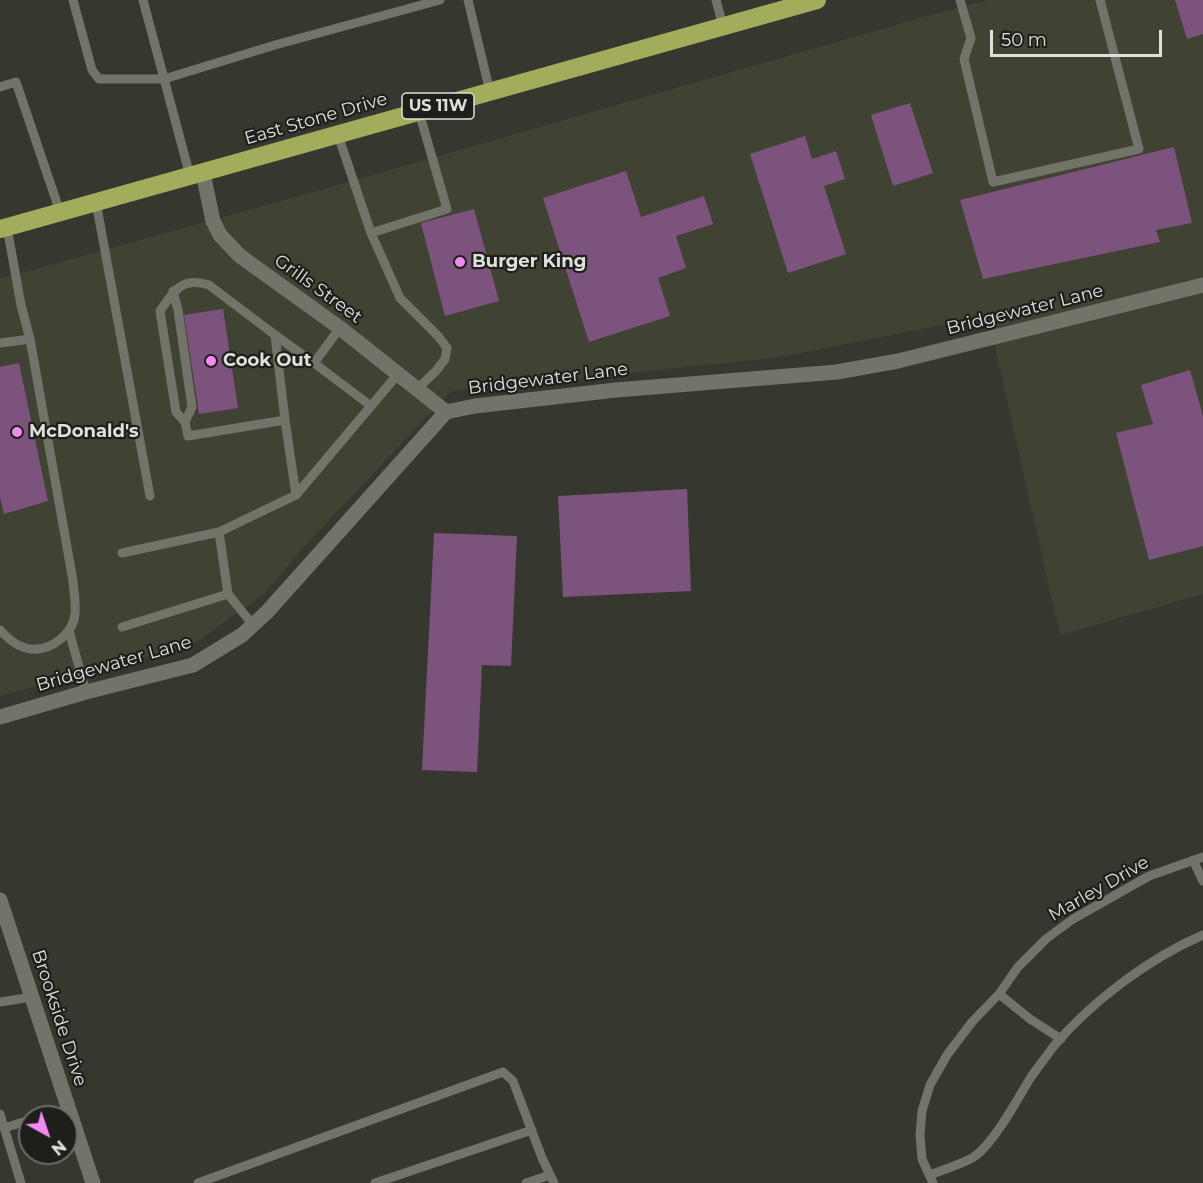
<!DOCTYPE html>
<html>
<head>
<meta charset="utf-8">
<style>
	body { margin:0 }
	#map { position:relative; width:1203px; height:1183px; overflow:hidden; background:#36382f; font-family:Montserrat,sans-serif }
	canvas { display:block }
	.north { position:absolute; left:18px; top:1105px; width:60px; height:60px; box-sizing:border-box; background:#1e1f1b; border:2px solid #6b6c67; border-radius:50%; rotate:140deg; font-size:16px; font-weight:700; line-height:24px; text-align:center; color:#dfe0da }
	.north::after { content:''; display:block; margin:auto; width:21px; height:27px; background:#f38af2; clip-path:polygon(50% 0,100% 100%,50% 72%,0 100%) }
	.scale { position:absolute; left:990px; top:30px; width:172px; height:27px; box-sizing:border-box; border:3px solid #dfe0da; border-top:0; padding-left:8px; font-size:18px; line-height:21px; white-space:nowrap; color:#dfe0da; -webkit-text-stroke:4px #1e1f1b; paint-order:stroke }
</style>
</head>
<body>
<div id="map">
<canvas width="1203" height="1183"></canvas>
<div class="north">N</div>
<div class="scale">50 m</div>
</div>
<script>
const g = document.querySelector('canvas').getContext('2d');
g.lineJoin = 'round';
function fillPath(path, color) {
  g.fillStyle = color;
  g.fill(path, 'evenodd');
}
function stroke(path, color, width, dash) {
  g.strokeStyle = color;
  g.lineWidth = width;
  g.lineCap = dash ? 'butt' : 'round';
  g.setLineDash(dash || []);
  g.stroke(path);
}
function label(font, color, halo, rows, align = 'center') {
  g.font = font + ' Montserrat,sans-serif';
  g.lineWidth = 4.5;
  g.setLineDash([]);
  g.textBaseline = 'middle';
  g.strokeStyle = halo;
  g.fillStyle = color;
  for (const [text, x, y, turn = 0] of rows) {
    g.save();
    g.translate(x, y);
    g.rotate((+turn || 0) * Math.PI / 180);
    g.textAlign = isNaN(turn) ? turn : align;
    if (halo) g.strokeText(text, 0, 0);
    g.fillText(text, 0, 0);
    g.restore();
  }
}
fillPath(new Path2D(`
	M988,0H1203V594L1060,635L988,316L774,358L451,391L301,550L264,594L195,643L0,696V279L317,191L934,14Z`), '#404334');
fillPath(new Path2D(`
	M1175,0H1203V34L1187,39Z
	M910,103L933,173L893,186L871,115Z
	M805,136L812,159L836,151L845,179L824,186L846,254L788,273L750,154Z
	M1174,147L1192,223L1156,230L1160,242L983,279L960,200Z
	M626,171L641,217L704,196L713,224L676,236L686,268L658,278L670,316L589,342L543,198Z
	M474,209L499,301L445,316L421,223Z
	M223,309L238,408L199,414L184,315Z
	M19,363L48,501L4,514L0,497V367Z
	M1190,370L1203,416V546L1149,560L1116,433L1153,424L1141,385Z
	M687,489L691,591L563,597L558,496Z
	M434,533L517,536L511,666L482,665L477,772L422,770Z`), '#7c537c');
stroke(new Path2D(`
	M73,0L92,70L99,79H164L275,45L440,0
	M143,0L190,176
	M468,0L490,92
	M716,0L723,26
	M960,0L971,38L964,59L993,182L1139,149L1100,0
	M0,87L16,82L60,212
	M338,135L371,233L447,209L419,112
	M96,202L150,496
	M371,233L400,298L438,336L447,348L445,359L436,371L417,389
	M173,291L178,310L192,407L185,422L188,436L285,420
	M340,328L314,363L371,406
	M0,343L30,339
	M185,422L176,412L160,311C174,291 182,276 209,285L275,335
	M296,495L285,420L275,335L314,363
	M122,553L219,532
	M253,625L228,594L219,532L296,495L398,374
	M122,627L228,594
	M0,630C8,639 18,648 31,649C51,651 73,634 75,614C76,604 74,592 73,581L30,339L21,305L7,227
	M69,631L86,692
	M1193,860L1203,881
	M999,994L1030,1019L1061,1039
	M0,1002L32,997
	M0,1114L21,1183
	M41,1117L68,1109
	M4,1128L30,1120
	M929,1175C943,1170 959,1165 972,1158C992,1147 1018,1098 1031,1077C1038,1067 1046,1057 1053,1047C1091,1002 1149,958 1203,935
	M198,1183L503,1072L513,1081L542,1158L554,1183
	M375,1183L532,1130
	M526,1183L550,1175
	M933,1183L922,1159L920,1135L922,1111L930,1085L947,1055L972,1022L999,994L1018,967L1046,939L1073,919L1149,876L1203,857`), '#72746a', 9);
stroke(new Path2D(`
	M203,173L213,221L220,235L240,256L340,328L446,412
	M0,717L86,692L193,665L242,635L267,612L446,412L475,406L616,390L837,372L898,361L1203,285
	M0,900L93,1183`), '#72746a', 15);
stroke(new Path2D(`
	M0,229L817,0`), '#a2ac5b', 18);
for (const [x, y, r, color] of [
	[460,262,6,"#f38af2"],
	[211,361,6,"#f38af2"],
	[17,432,6,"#f38af2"]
]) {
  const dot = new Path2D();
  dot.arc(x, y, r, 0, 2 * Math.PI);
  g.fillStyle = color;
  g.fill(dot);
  stroke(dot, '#1e1f1b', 2);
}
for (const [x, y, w] of [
	[438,106,72]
]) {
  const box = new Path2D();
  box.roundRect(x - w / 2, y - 13, w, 26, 4.5);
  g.fillStyle = '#1e1f1b';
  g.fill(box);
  stroke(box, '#dfe0da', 1.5);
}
label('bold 16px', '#dfe0da', null, [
	["US 11W",438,106]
]);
label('18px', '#dfe0da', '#1e1f1b', [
	["East Stone Drive",316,119,-16],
	["Grills Street",318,289,36],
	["Bridgewater Lane",1025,310,-14],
	["Bridgewater Lane",548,379,-7],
	["Bridgewater Lane",114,664,-16],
	["Marley Drive",1099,889,-30],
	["Brookside Drive",59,1018,72]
]);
label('bold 18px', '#dfe0da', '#1e1f1b', [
	["Burger King",472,262],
	["Cook Out",223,361],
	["McDonald's",29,432]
], 'left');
</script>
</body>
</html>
